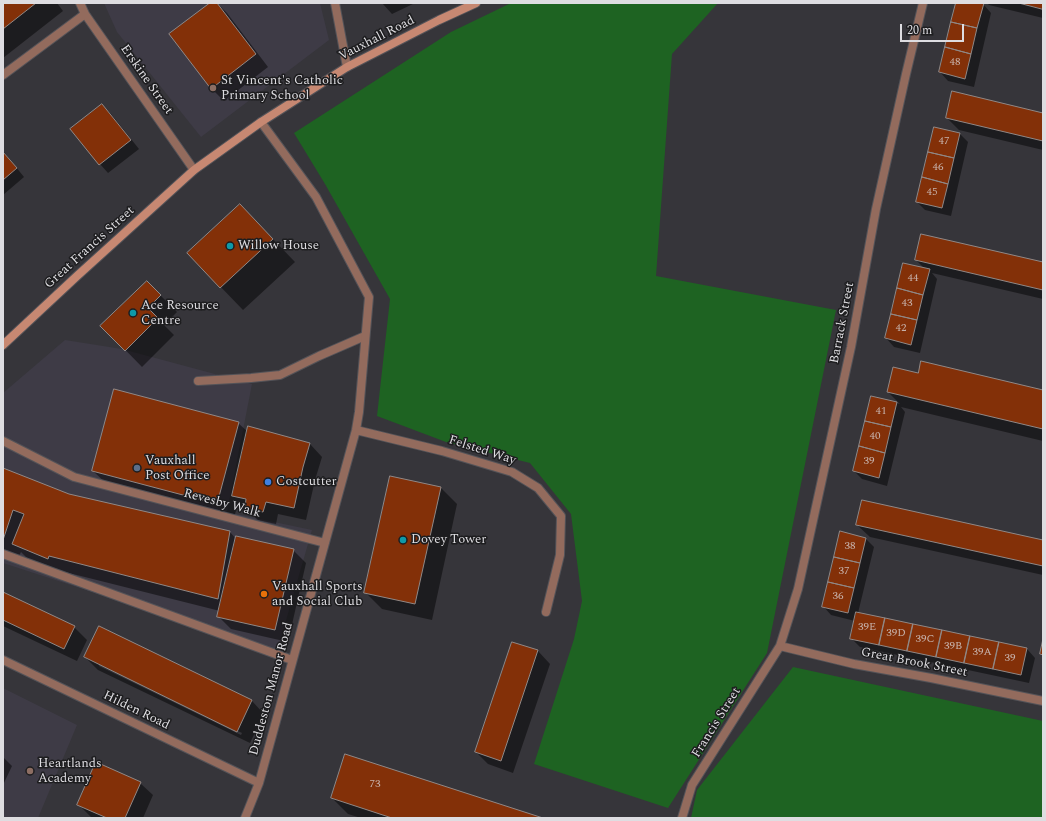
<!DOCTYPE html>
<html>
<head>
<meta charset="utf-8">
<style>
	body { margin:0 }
	#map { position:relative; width:1046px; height:821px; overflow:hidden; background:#36353a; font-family:Spectral,serif }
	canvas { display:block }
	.frame { position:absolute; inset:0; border:4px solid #dedde1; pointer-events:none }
	.scale { position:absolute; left:900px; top:24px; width:64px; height:18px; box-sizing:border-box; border:2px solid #dedde1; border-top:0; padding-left:5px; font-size:12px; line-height:14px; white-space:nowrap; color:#dedde1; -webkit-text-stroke:3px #1d1d1f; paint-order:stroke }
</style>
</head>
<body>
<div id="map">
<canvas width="1046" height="821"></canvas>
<div class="frame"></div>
<div class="scale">20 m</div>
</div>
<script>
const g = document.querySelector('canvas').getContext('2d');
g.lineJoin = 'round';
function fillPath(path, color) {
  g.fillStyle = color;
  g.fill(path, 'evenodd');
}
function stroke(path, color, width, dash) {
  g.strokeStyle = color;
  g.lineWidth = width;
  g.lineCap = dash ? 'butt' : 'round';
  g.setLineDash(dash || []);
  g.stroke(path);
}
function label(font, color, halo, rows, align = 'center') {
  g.font = font + ' Spectral,serif';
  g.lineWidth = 3;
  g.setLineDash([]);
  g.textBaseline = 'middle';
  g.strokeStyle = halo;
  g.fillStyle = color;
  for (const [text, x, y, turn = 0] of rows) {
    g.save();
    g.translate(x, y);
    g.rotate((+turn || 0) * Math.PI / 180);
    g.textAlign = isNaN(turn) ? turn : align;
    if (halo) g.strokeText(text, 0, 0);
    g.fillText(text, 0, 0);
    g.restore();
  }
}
fillPath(new Path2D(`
	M104,3H320L329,40L201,137L117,32Z
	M65,340L122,349L252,384L227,512L312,530L277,652L3,563V393Z
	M3,688L77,725L38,818H3Z`), '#3e3b46');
fillPath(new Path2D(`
	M511,3H718L672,54L656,276L836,310L767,653L668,808L534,764L574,639L582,601L571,514L530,463L446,442L377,416L390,299L325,184L294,133L451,32Z
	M793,667L1043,721V818H691L697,790Z`), '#1e6322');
fillPath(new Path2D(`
	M3,3H57L63,11L3,58Z
	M212,3H217L227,13L268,67L224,101L211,88Z
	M382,3H415L392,14Z
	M957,3H977L983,4L991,13L974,87L948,81L940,72Z
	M987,3H1043V18L989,5Z
	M102,105L111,114L139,149L108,173L100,164L72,129Z
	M1043,114V150L959,130L947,118Z
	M935,128L960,134L968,142L951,216L925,210L917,202Z
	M3,151L24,177L3,195Z
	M240,205L295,262L243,310L188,253Z
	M916,260L1043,263V299L932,273L937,279L920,353L894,347L886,338L926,270Z
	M147,282L177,312L164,325L174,335L142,367L102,326Z
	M919,374L1043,391V441L901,407L905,412L887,486L862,479L854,471L872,397L900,404L888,392Z
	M238,423L248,432L310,444L322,457L315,480L306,520L278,514L276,524L258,520L238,501L234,519L110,487L93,471Z
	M3,469L69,495L230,532L236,539L293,550L306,563L288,642L231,629L218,616L220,611L65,572L64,574L29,560L21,552L18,558L3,552Z
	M441,488L457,504L432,620L382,609L365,592Z
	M857,525L1043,541V575L870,537Z
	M866,539L874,547L858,613L1027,649L1035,658L1029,683L860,647L851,638L855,621L831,615L823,606Z
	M3,593L74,627L87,640L77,661L3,626Z
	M100,627L252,701L264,714L250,743L98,670L85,657ZM99,663L242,733L241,735L99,666Z
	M538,651L550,664L513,773L488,764L476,752Z
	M3,757L12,766L3,785Z
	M140,783L153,795L143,818H93L91,817L78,804Z
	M332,798L540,818H361L348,814Z`), '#0007');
const building = new Path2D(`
	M3,3H36L3,29Z
	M210,3H217L256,54L211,89L169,34Z
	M956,3H984L977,28L951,22Z
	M1019,3H1043V9Z
	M951,22L977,28L971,54L945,47Z
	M945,47L971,54L965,79L939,72Z
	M952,91L1043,113V141L946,118Z
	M102,104L131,140L99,165L70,129Z
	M934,127L960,133L954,158L928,152Z
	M3,152L17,168L3,180Z
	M928,152L954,158L948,184L922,177Z
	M922,177L948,184L942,208L916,202Z
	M240,204L273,239L220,288L187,253Z
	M921,234L1043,262V290L915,260Z
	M903,263L930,269L923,295L897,288Z
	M147,281L161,295L148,308L158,318L125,351L100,326Z
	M897,288L923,295L917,320L891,314Z
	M891,314L917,320L911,345L885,338Z
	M921,361L1043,390V429L887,392L893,367L918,373Z
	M114,389L239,422L217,504L92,471Z
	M871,396L897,402L891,427L865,421Z
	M865,421L891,427L885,453L859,446Z
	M248,426L310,443L303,467L294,508L266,502L263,512L245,508L246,499L232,496Z
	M859,446L885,453L879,478L853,471Z
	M3,468L69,494L230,531L218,599L49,556L48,559L12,544L24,514L13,510L3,540Z
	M390,476L441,487L415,604L364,593Z
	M862,500L1043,540V566L856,525Z
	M840,531L866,538L860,563L834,557Z
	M236,536L294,549L275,630L217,617Z
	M834,557L860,563L854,588L828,582Z
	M828,582L854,588L848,613L822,607Z
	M3,592L75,626L64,649L3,620Z
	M856,612L885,618L879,645L850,639Z
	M885,618L913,624L907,651L879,645Z
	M913,624L942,630L936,657L907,651Z
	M99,626L252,700L237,732L84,657Z
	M942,630L970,636L964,663L936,657Z
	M970,636L999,642L993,669L964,663Z
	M1043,639V655L1040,654Z
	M512,642L538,650L501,761L475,752Z
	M999,642L1027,648L1021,675L993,669Z
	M345,754L543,818H392L331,798Z
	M96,762L141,782L125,818H107L77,805Z`);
fillPath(building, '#833008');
stroke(building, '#908886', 1);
const lane = new Path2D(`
	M198,381L251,378L280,375L319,356L365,336`);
const street = new Path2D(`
	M80,3L85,14L194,170
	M335,3L347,67
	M3,75L85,14
	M356,430L442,451L512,472L538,488L561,516L560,555L546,612
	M3,441L74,477L325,543
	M3,554L292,660
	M780,646L854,664L931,678L1043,701
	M3,660L259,783
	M245,818L259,783L356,430L359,412L369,297L316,197L261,122
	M682,818L692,785L780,646L798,589L851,347L876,209L906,74L923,3`);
const secondary = new Path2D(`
	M3,345L77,276L194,170L261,122L347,67L439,20L476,3`);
stroke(lane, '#545358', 10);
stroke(street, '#545358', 10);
stroke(secondary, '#545358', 10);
stroke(lane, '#936b5d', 8);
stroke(street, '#936b5d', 8);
stroke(secondary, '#c78872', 8);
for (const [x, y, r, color] of [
	[213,88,4,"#8d6e63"],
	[230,246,4,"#0f9aa8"],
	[133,313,4,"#0f9aa8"],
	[137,468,4,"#5c6f8a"],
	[268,482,4,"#3f7fe0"],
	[403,540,4,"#0f9aa8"],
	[264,594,4,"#e8710a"],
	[30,771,4,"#8d6e63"]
]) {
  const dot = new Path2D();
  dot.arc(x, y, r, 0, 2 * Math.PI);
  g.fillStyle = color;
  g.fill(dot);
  stroke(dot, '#1d1d1f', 1.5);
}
label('11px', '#c7b2ab', null, [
	["48",955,63],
	["47",944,142],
	["46",938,168],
	["45",932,193],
	["44",913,279],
	["43",907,304],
	["42",901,329],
	["41",881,412],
	["40",875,437],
	["39",869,462],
	["38",850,547],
	["37",844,572],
	["36",838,597],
	["39E",867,628],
	["39D",896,634],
	["39C",925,640],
	["39B",953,647],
	["39A",982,653],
	["39",1010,659],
	["73",375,785]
]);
label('13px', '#dedde1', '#1d1d1f', [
	["Vauxhall Road",377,39,-27],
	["Erskine Street",146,80,55],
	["Great Francis Street",90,248,-42],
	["Barrack Street",843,323,-79],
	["Felsted Way",482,451,18],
	["Revesby Walk",222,504,15],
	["Great Brook Street",914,663,11],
	["Duddeston Manor Road",272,689,-75],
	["Hilden Road",136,711,26],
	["Francis Street",717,723,-58]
]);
label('13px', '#dedde1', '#1d1d1f', [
	["St Vincent's Catholic",221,81],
	["Primary School",221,96],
	["Willow House",238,246],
	["Ace Resource",141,306],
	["Centre",141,321],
	["Vauxhall",145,461],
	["Post Office",145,476],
	["Costcutter",276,482],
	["Dovey Tower",411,540],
	["Vauxhall Sports",272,587],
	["and Social Club",272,602],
	["Heartlands",38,764],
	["Academy",38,779]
], 'left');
</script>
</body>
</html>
